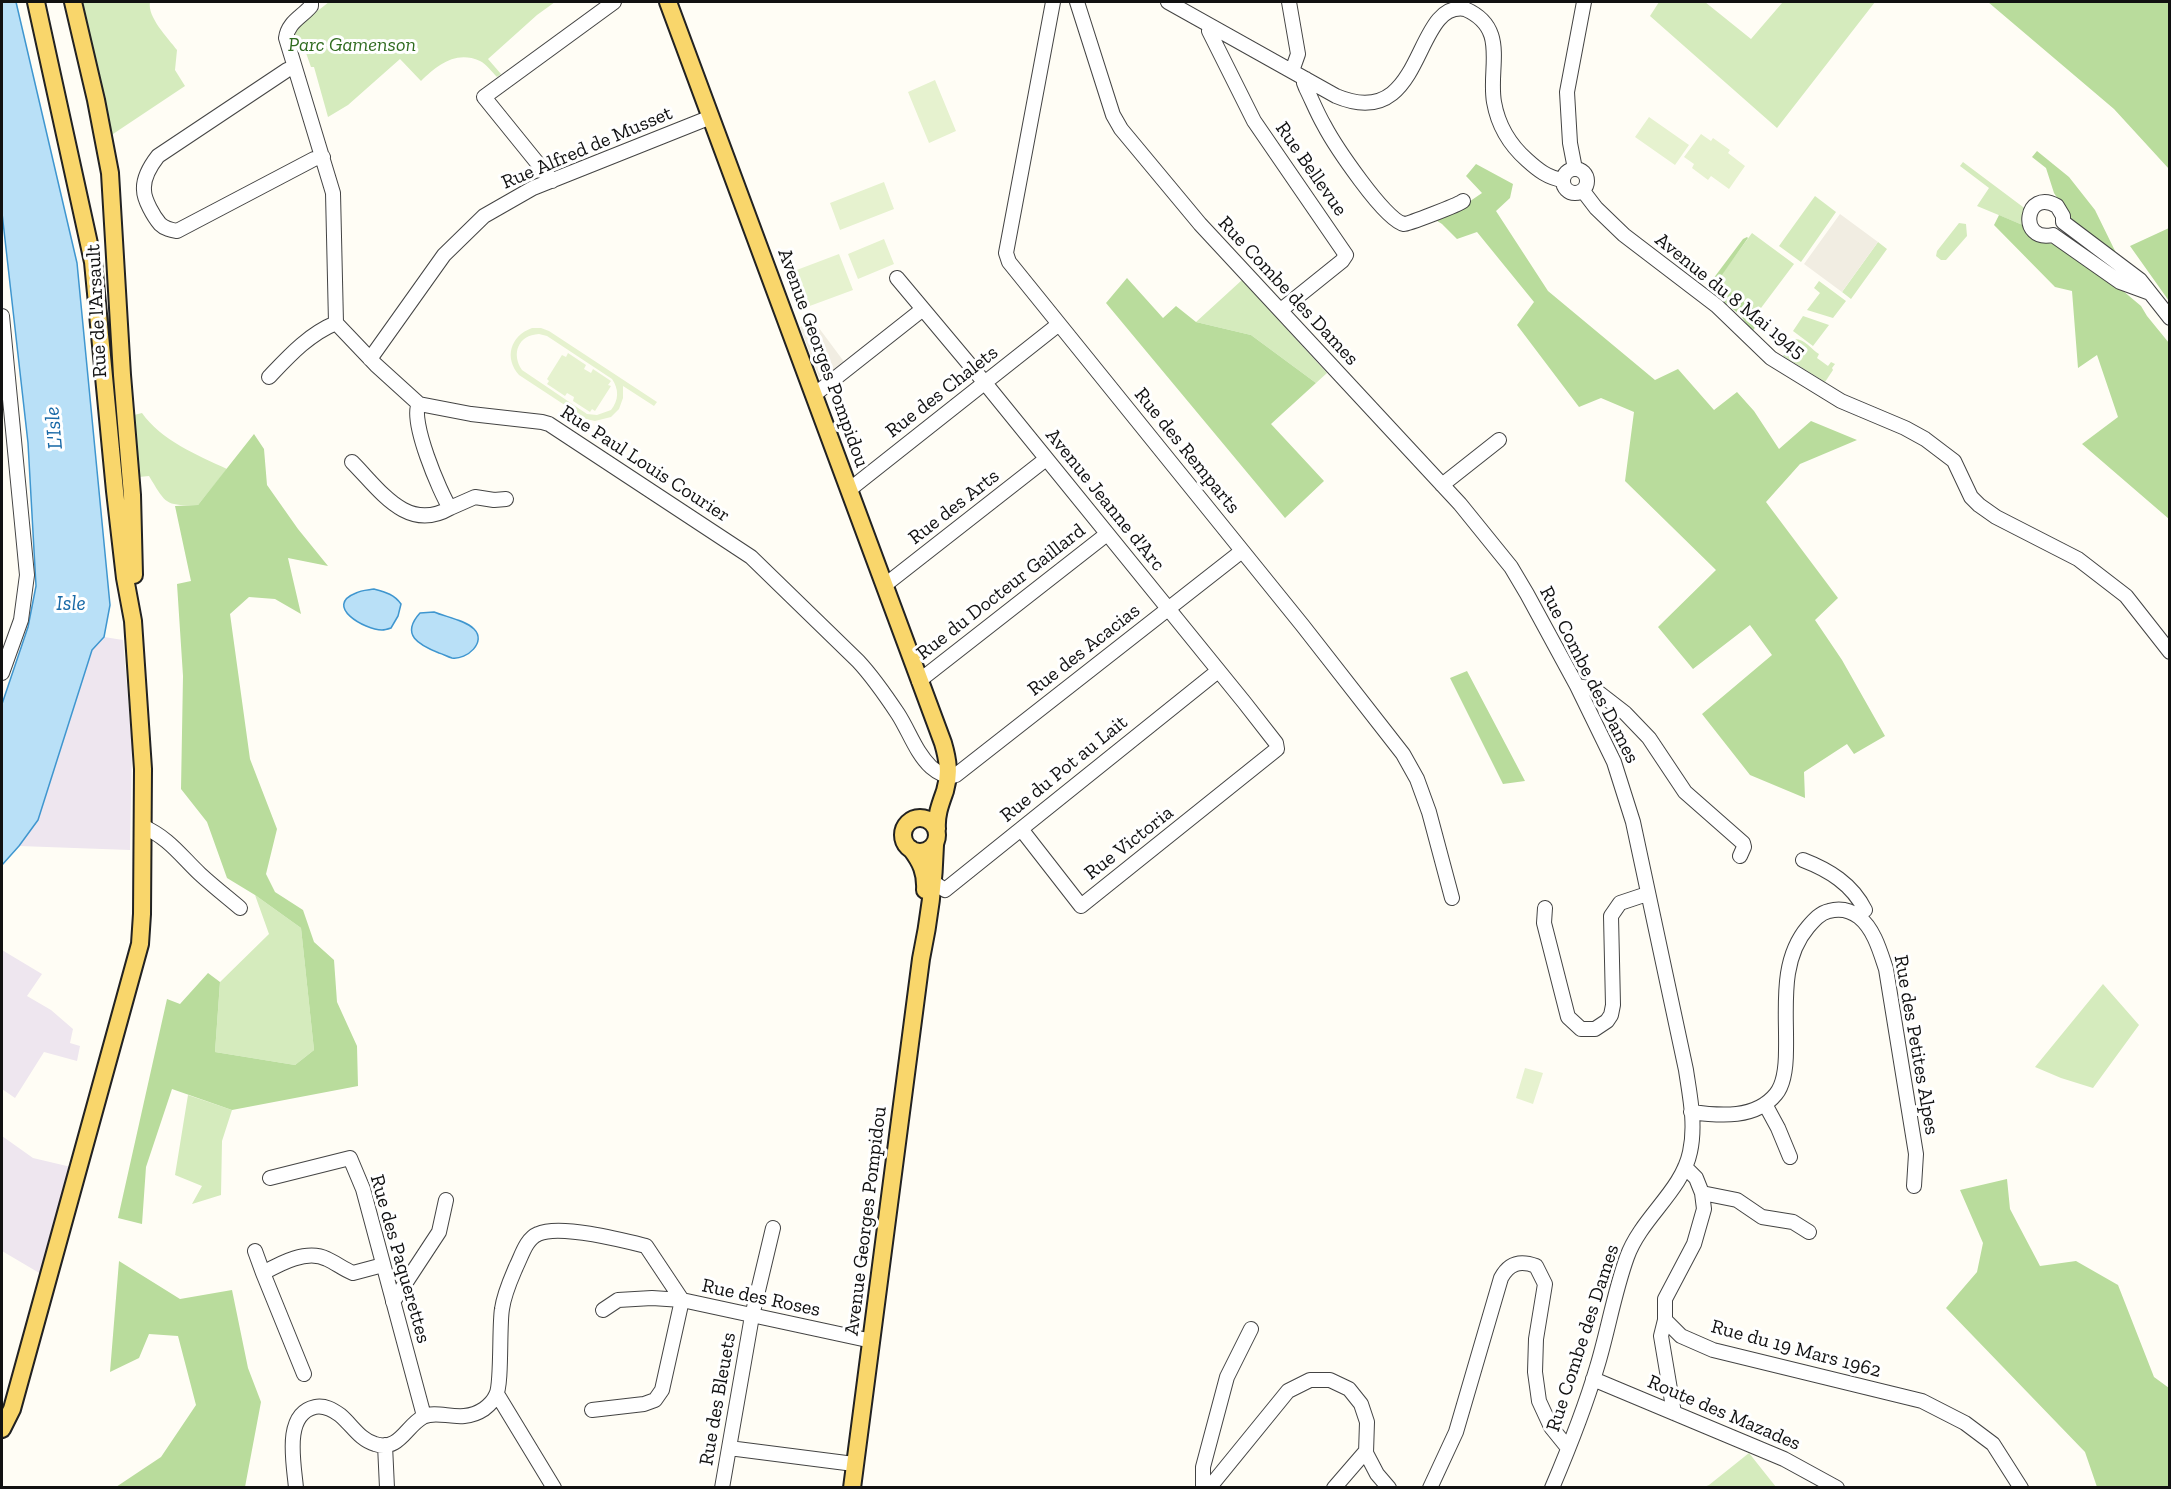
<!DOCTYPE html>
<html>
<head>
<meta charset="utf-8">
<style>
	body { margin:0 }
	#map { position:relative; width:2171px; height:1489px; overflow:hidden; background:#fffdf5; font-family:"Zilla Slab",serif }
	canvas { display:block }
	.frame { position:absolute; inset:0; border:3px solid #111; pointer-events:none }
</style>
</head>
<body>
<div id="map">
<canvas width="2171" height="1489"></canvas>
<div class="frame"></div>
</div>
<script>
const g = document.querySelector('canvas').getContext('2d');
g.lineJoin = 'round';
function fillPath(path, color) {
  g.fillStyle = color;
  g.fill(path, 'evenodd');
}
function stroke(path, color, width, dash) {
  g.strokeStyle = color;
  g.lineWidth = width;
  g.lineCap = dash ? 'butt' : 'round';
  g.setLineDash(dash || []);
  g.stroke(path);
}
function label(font, color, halo, rows, align = 'center') {
  g.font = font + ' "Zilla Slab",serif';
  g.lineWidth = 6;
  g.setLineDash([]);
  g.textBaseline = 'middle';
  g.strokeStyle = halo;
  g.fillStyle = color;
  for (const [text, x, y, turn = 0] of rows) {
    g.save();
    g.translate(x, y);
    g.rotate((+turn || 0) * Math.PI / 180);
    g.textAlign = isNaN(turn) ? turn : align;
    if (halo) g.strokeText(text, 0, 0);
    g.fillText(text, 0, 0);
    g.restore();
  }
}
fillPath(new Path2D(`
	M104,637L123,640L132,746L130,850L19,846L38,820L92,650Z
	M2,950L42,974L27,996L51,1010L73,1029L70,1043L80,1046L77,1061L44,1052L15,1098L2,1089Z
	M2,1136L33,1158L71,1167L41,1274L2,1251Z`), '#eee6ef');
fillPath(new Path2D(`
	M82,2H150C147,17 168,38 177,50L175,70L185,86L110,136Z
	M329,2H555L537,15L488,59L501,74L497,77C492,72 486,64 480,61C455,50 437,66 421,81L400,59L348,105L328,117L314,67H311L301,39L293,41V30Z
	M1659,2H1705L1751,39L1782,3L1780,2H1875L1777,128L1650,16Z
	M1963,162L2027,210L2025,226L1977,206L1989,188L1960,166Z
	M1815,196L1836,212L1801,262L1779,246Z
	M1959,223L1966,224L1967,236L1946,260H1941L1936,256L1937,251Z
	M1752,233L1794,264L1758,312L1716,282Z
	M1878,242L1887,249L1851,299L1842,292Z
	M1242,280L1327,373L1316,383L1251,335L1196,322Z
	M1819,281L1846,301L1833,318L1807,310L1820,293L1814,288Z
	M1803,316L1829,325L1813,346L1793,331Z
	M1795,339C1805,339 1812,350 1819,354L1817,358L1828,366L1831,362L1835,364L1832,368L1833,370L1825,382L1783,356Z
	M142,413C161,440 197,455 227,469L198,505C165,506 166,504 149,476L139,477L134,415Z
	M255,895L301,928L314,1050L295,1065L215,1052L220,982L269,934Z
	M2103,984L2139,1025L2093,1088L2061,1078L2035,1067Z
	M188,1095L232,1110L222,1141L221,1195L192,1204L202,1186L175,1175Z
	M1749,1453L1776,1487H1704L1709,1485Z`), '#d5ebbd');
fillPath(new Path2D(`
	M1988,2H2169V169L2114,109Z
	M2037,151L2069,177L2095,210L2118,257L2068,220L2064,208L2054,193L2046,168L2032,157Z
	M1476,164L1513,184L1510,198L1496,211L1548,291L1655,380L1678,369L1714,410L1737,392L1754,411L1779,449L1811,421L1857,440L1800,464L1766,502L1838,598L1815,620L1842,660L1885,736L1854,754L1847,744L1804,772L1805,798L1750,775L1702,714L1772,655L1750,625L1693,669L1658,627L1716,570L1625,481L1634,412L1601,398L1579,407L1517,325L1534,302L1477,232L1457,239L1442,224L1431,217L1460,208L1482,193L1466,176Z
	M1999,215L2025,226L2039,241L2058,245L2122,290L2141,306L2147,316L2169,343V519L2082,444L2118,417L2097,355L2078,368L2072,291L2055,287L1994,225Z
	M2169,228V301L2130,246Z
	M1747,237L1748,238L1717,282L1758,312L1754,330L1748,326L1741,316L1707,287L1743,239Z
	M1127,278L1163,318L1176,306L1196,322L1251,335L1316,383L1271,424L1324,481L1285,518L1106,303Z
	M254,434L264,449L267,485L298,529L328,566L288,558L301,614L275,599L249,597L230,614L250,759L277,829L266,874L275,892L303,910L314,942L334,960L337,1002L357,1046L358,1086L232,1110L172,1089L146,1167L142,1224L118,1218L167,999L180,1004L208,973L220,982L215,1052L295,1065L314,1050L301,928L255,895L227,878L207,822L181,789L183,676L177,584L191,581L175,506L198,505Z
	M1467,671L1525,781L1503,784L1450,678Z
	M2007,1179L2010,1209L2040,1266L2076,1261L2118,1285L2154,1377L2169,1388V1487H2097L2085,1452L1946,1308L1977,1272L1983,1243L1960,1190Z
	M119,1261L180,1299L232,1290L248,1368L261,1402L245,1487H116L161,1457L196,1405L178,1336L149,1334L139,1358L110,1372Z`), '#b9dc9c');
fillPath(new Path2D(`
	M935,80L956,131L929,143L908,92Z
	M1649,117L1689,145L1675,165L1635,137Z
	M1701,134L1711,141L1713,138L1730,150L1728,153L1745,166L1729,189L1711,176L1708,180L1692,168L1694,164L1684,157Z
	M884,182L894,209L840,230L830,203Z
	M884,239L894,264L858,279L848,254Z
	M839,254L853,290L807,307L794,271Z
	M532,328H541L549,331L657,402L654,406L623,386V398L619,409L611,417L595,421L586,419L519,375C504,358 510,336 532,328ZM539,334L547,336L612,379C619,389 619,400 611,410L597,415L587,414L522,370C511,354 518,335 539,334Z
	M568,353L586,365L584,369L591,373L593,369L611,381L608,385L611,386L595,411L592,409L590,412L573,401L574,397L567,393L565,396L547,384L549,381L547,379L562,355L566,357Z
	M1525,1068L1543,1073L1533,1104L1516,1098Z`), '#e6f2cf');
fillPath(new Path2D(`
	M1840,214L1878,242L1842,292L1804,264Z
	M813,320L845,363L824,379L819,377L800,327Z`), '#f1ede2');
const water = new Path2D(`
	M2,2H16L77,263L110,605L104,637L92,650L38,820L19,846L2,865V704L28,627L36,586L28,443L2,213Z
	M374,589C385,592 394,594 401,604L398,616L391,628C388,629 385,630 382,630C365,630 323,606 356,593C361,590 368,590 374,589Z
	M434,612C446,617 465,620 474,629C487,642 467,660 452,658C448,657 443,654 439,653C419,645 400,635 420,613Z`);
fillPath(water, '#b9e0f7');
stroke(water, '#3f96cf', 1.5);
const minor = new Path2D(`
	M311,2V6C302,17 288,22 286,38L333,193L336,323L376,365L419,404L471,414L542,422L549,424L751,557L858,661C873,677 886,696 898,714C909,731 916,753 931,767C938,773 947,778 956,775L1242,551
	M1053,2L1006,253L1009,262L1303,626L1403,754L1417,779L1429,812L1452,898
	M1077,2L1113,115L1121,129L1200,224L1460,504L1511,567L1527,594L1577,686L1614,762L1633,822L1686,1070C1690,1097 1696,1125 1690,1152C1682,1191 1641,1218 1627,1257C1614,1293 1608,1331 1597,1367C1585,1408 1569,1448 1552,1488
	M1168,2L1336,96C1426,134 1412,0 1465,9C1509,28 1488,67 1494,102C1498,125 1510,145 1527,160C1538,170 1548,178 1563,180
	M1289,2L1298,54L1292,71
	M1211,27L1209,31L1254,121L1346,255L1342,261L1281,310
	M294,68L287,70L158,156C151,165 143,178 144,190C144,200 154,217 160,224C165,229 171,230 177,231L314,159L323,157
	M1306,79L1304,83L1306,88C1312,100 1317,113 1324,125C1334,144 1385,221 1404,224C1408,224 1458,205 1463,201
	M1563 181a12 12 0 1 1 24 0a12 12 0 1 1-24 0Z
	M1575,169L1570,143L1567,92L1584,2
	M552,181L484,97L614,2
	M1583,191L1596,208L1624,235L1717,306L1771,358L1841,401L1905,428L1925,439L1954,461L1971,497L1979,505L1996,517L2078,559L2126,596L2170,652
	M897,278L985,383L1244,702L1276,743L1277,749L1081,906L1021,829
	M2150,293L2120,282L2053,235C2017,243 2025,187 2057,206L2063,216V222L2140,280L2170,318
	M2,316L27,575L21,620L2,673
	M370,359L444,255L484,216L533,188L711,117
	M269,377C289,356 309,334 336,323
	M814,395L923,309
	M352,462C380,490 407,533 450,508C440,493 409,419 419,404
	M1442,485L1499,440
	M849,490L1059,324
	M450,508L475,497L494,500L506,499
	M885,585L1046,459
	M919,681L1107,534
	M1577,686L1594,689L1625,713L1649,738L1685,792L1743,843L1744,847L1740,856
	M142,826C169,838 180,855 200,874C213,886 227,897 240,908
	M1803,860C1829,870 1852,884 1865,910
	M933,882L945,890L1218,671
	M1545,908L1544,923L1568,1017L1581,1029H1595L1607,1021L1611,1015L1613,1005L1611,916L1620,903L1647,894
	M1765,1104L1778,1128L1790,1157
	M1691,1112C1720,1116 1756,1119 1776,1094C1785,1083 1786,1064 1786,1050C1787,1009 1779,961 1808,927C1814,920 1820,913 1829,911C1840,908 1850,910 1859,917C1874,929 1880,951 1886,969L1916,1154L1914,1186
	M270,1178L350,1158L363,1189L424,1416
	M1702,1193L1737,1200L1762,1217L1793,1222L1809,1232
	M255,1251L263,1273
	M393,1302L439,1232L446,1200
	M1665,1320L1681,1336L1713,1350L1922,1401L1965,1423L1993,1444L2021,1488
	M304,1374L263,1273C281,1263 307,1249 327,1259C336,1263 343,1269 353,1273L383,1265
	M1593,1379L1784,1459L1837,1488
	M497,1394L554,1488
	M592,1410L644,1404L655,1400L662,1390L682,1300L652,1298L618,1300L603,1310
	M1674,1413L1661,1336L1665,1320V1299L1694,1244L1704,1209L1702,1193L1696,1178L1685,1167
	M385,1445L387,1488
	M729,1448L854,1464
	M296,1488C294,1464 283,1414 315,1407C325,1405 333,1410 340,1415C352,1425 360,1440 375,1444C399,1452 406,1426 423,1417C439,1408 460,1425 484,1409C488,1406 494,1400 496,1395C502,1385 499,1326 502,1309C504,1294 510,1281 516,1267C522,1255 526,1239 538,1234C560,1224 622,1240 646,1246L682,1300L872,1341
	M722,1488L752,1316L773,1228
	M1203,1488V1467L1227,1377L1251,1329
	M1209,1488L1288,1391L1310,1380H1330L1349,1389L1361,1404L1367,1422L1366,1453L1377,1474L1389,1488
	M1334,1488L1366,1451
	M1430,1488L1456,1432L1501,1278C1509,1263 1520,1260 1536,1266L1545,1284L1536,1339L1535,1372L1539,1401L1551,1427L1568,1448`);
const major = new Path2D(`
	M73,2L96,100L110,173L122,375L132,495L134,575
	M668,2L943,743C948,760 950,774 945,791C940,805 936,815 937,829
	M903 835a17 17 0 1 1 34 0a17 17 0 1 1-34 0Z
	M911,849C921,862 926,873 925,890
	M2,1429L12,1409L140,944L142,914L143,769L133,621L125,578L115,491L93,262L36,2
	M852,1488L921,959C929,921 934,884 935,845`);
stroke(minor, '#444', 16);
stroke(major, '#222', 20);
stroke(minor, '#fff', 14);
stroke(major, '#f9d66b', 16);
label('italic 20px', '#2f6b1f', '#fff', [
	["Parc Gamenson",352,45]
]);
label('20px', '#111', '#fff', [
	["Rue Alfred de Musset",587,148,-23],
	["Rue Bellevue",1311,169,55],
	["Rue Combe des Dames",1288,291,47],
	["Avenue du 8 Mai 1945",1730,296,39],
	["Rue de l'Arsault",97,311,-93],
	["Avenue Georges Pompidou",823,358,70],
	["Rue des Chalets",942,392,-38],
	["Rue des Remparts",1187,451,51],
	["Rue Paul Louis Courier",645,464,33],
	["Avenue Jeanne d'Arc",1105,500,51],
	["Rue des Arts",954,507,-38],
	["Rue du Docteur Gaillard",1001,592,-38],
	["Rue des Acacias",1084,650,-38],
	["Rue Combe des Dames",1589,675,63],
	["Rue du Pot au Lait",1064,769,-39],
	["Rue Victoria",1129,843,-38],
	["Rue des Petites Alpes",1916,1045,80],
	["Avenue Georges Pompidou",866,1221,-83],
	["Rue des Paquerettes",400,1259,74],
	["Rue des Roses",761,1298,12],
	["Rue Combe des Dames",1583,1338,-72],
	["Rue du 19 Mars 1962",1796,1349,15],
	["Rue des Bleuets",718,1399,-80],
	["Route des Mazades",1724,1413,23]
]);
label('italic 21px', '#1768a6', '#fff', [
	["L'Isle",54,428,-95],
	["Isle",71,604]
]);
</script>
</body>
</html>
